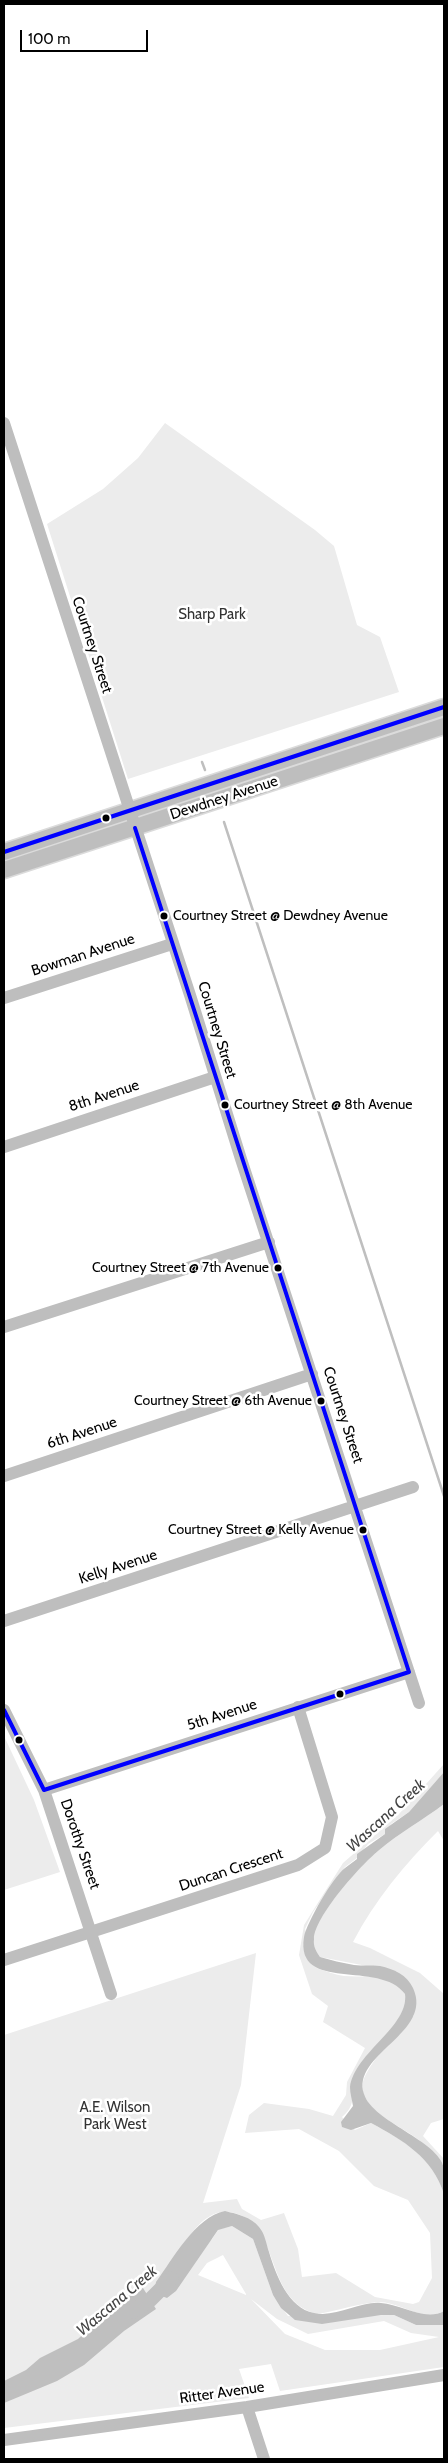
<!DOCTYPE html>
<html>
<head>
<meta charset="utf-8">
<style>
	body { margin:0 }
	#map { position:relative; width:448px; height:2463px; overflow:hidden; background:#fff; font-family:Cabin,sans-serif }
	canvas { display:block }
	.frame { position:absolute; inset:0; border:5px solid #000; pointer-events:none }
	.scale { position:absolute; left:20px; top:30px; width:128px; height:22px; box-sizing:border-box; border:2px solid #000; border-top:0; padding-left:6px; font-size:15px; line-height:18px; white-space:nowrap; color:#000; -webkit-text-stroke:4px #fff; paint-order:stroke }
</style>
</head>
<body>
<div id="map">
<canvas width="448" height="2463"></canvas>
<div class="frame"></div>
<div class="scale">100 m</div>
</div>
<script>
const g = document.querySelector('canvas').getContext('2d');
g.lineJoin = 'round';
function fillPath(path, color) {
  g.fillStyle = color;
  g.fill(path, 'evenodd');
}
function stroke(path, color, width, dash) {
  g.strokeStyle = color;
  g.lineWidth = width;
  g.lineCap = dash ? 'butt' : 'round';
  g.setLineDash(dash || []);
  g.stroke(path);
}
function label(font, color, halo, rows, align = 'center') {
  g.font = font + ' Cabin,sans-serif';
  g.lineWidth = 5;
  g.setLineDash([]);
  g.textBaseline = 'middle';
  g.strokeStyle = halo;
  g.fillStyle = color;
  for (const [text, x, y, turn = 0] of rows) {
    g.save();
    g.translate(x, y);
    g.rotate((+turn || 0) * Math.PI / 180);
    g.textAlign = isNaN(turn) ? turn : align;
    if (halo) g.strokeText(text, 0, 0);
    g.fillText(text, 0, 0);
    g.restore();
  }
}
fillPath(new Path2D(`
	M165,423L315,530L334,546L357,625L380,637L399,692L128,779L47,524L103,489L138,458Z
	M4,1736L34,1800L60,1872L4,1890Z
	M444,1764V1772L409,1812L391,1824L385,1834L368,1844L357,1858L345,1867L313,1912L305,1929L317,1968C326,1971 335,1975 344,1976C367,1978 388,1971 405,1994C408,2023 371,2045 358,2068C349,2085 360,2103 342,2117L355,2130L371,2123C404,2141 432,2156 444,2194V2311C424,2323 400,2302 379,2302C359,2303 337,2311 317,2314C263,2300 282,2225 234,2213C204,2205 187,2241 172,2261L212,2239L219,2229L232,2226L253,2239L273,2295L288,2316L394,2315L416,2325H444V2367L280,2391L271,2364L239,2369L249,2398L4,2428V2035L256,1953L241,2085L203,2203L237,2199L242,2209L261,2220L284,2213L298,2249L302,2277L336,2273L375,2297L413,2304L419,2302L432,2278L430,2233L408,2200L374,2186L339,2151L299,2129L245,2133L249,2115L264,2103L309,2109L333,2116L346,2095L347,2082L365,2048L323,2022L328,2006L312,1994L299,1955L304,1925L343,1863L399,1814ZM223,2255L246,2294V2295L198,2275L207,2263ZM251,2299L277,2319L308,2334L384,2321L411,2333L439,2337L380,2350H325L285,2334Z
	M444,1804V1841L438,1831C404,1865 375,1900 353,1942L370,1948L420,1973L444,1994V2119L431,2123L423,2136L444,2159V2167C436,2154 424,2143 412,2135C393,2122 350,2103 366,2074C377,2053 398,2034 414,2015L398,1972L320,1957C316,1951 313,1946 313,1939C314,1917 361,1865 378,1851C399,1833 423,1820 444,1804Z`), '#ececec');
fillPath(new Path2D(`
	M444,1772V1804C423,1820 399,1833 378,1851C361,1865 314,1917 314,1939C313,1946 316,1951 320,1957C331,1960 342,1963 354,1965C362,1966 371,1965 380,1966C394,1969 407,1975 413,1988C434,2033 351,2054 364,2094C373,2122 438,2140 444,2168C446,2176 444,2186 444,2194C432,2157 404,2141 371,2123L351,2130L342,2127L341,2122L353,2106C352,2100 350,2093 350,2087C355,2052 409,2027 405,1994C380,1959 295,1994 304,1937C307,1922 333,1877 345,1868C349,1865 353,1862 357,1859V1854L385,1834V1829L409,1812Z
	M225,2211C237,2214 251,2217 259,2227C265,2234 266,2243 269,2252C276,2275 288,2308 314,2313C336,2318 360,2301 381,2303C401,2304 425,2322 444,2311V2325H416L394,2315H381L322,2324L295,2320L281,2308L273,2295L253,2239L232,2226L218,2230L176,2291L167,2298L159,2295L155,2290L156,2282C173,2259 195,2217 225,2211Z
	M143,2288L156,2309L124,2331L84,2365L57,2381L4,2403V2381L26,2370L40,2358L78,2339L118,2301Z`), '#bfbfbf');
stroke(new Path2D(`
	M202,762L205,770
	M224,822L444,1496`), '#bfbfbf', 2.5);
stroke(new Path2D(`
	M133,2311L150,2300L171,2279`), '#bfbfbf', 15);
const major = new Path2D(`
	M4,852L444,707
	M4,870L444,726`);
stroke(major, '#dbdbdb', 19);
stroke(new Path2D(`
	M4,423L190,995L241,1159L419,1703
	M4,998L172,944
	M4,1147L215,1077
	M4,1327L269,1242
	M4,1476L312,1374
	M4,1621L413,1487
	M4,1710L44,1790L111,1994
	M44,1790L409,1672
	M4,1960L298,1865L325,1848L332,1817L298,1707
	M247,2407L264,2459
	M4,2440L247,2407L444,2375`), '#bebebe', 12);
stroke(major, '#bebebe', 16);
stroke(new Path2D(`
	M4,852L444,707
	M4,1710L44,1790L409,1672L135,828`), '#00f', 4);
for (const [x, y, r, color] of [
	[106,818,4.5,"#000"],
	[164,916,4.5,"#000"],
	[225,1105,4.5,"#000"],
	[278,1268,4.5,"#000"],
	[321,1401,4.5,"#000"],
	[363,1530,4.5,"#000"],
	[340,1694,4.5,"#000"],
	[19,1740,4.5,"#000"]
]) {
  const dot = new Path2D();
  dot.arc(x, y, r, 0, 2 * Math.PI);
  g.fillStyle = color;
  g.fill(dot);
  stroke(dot, '#fff', 2);
}
label('14px', '#000', '#fff', [
	["Courtney Street @ Dewdney Avenue",173,916,"left"],
	["Courtney Street @ 8th Avenue",234,1105,"left"],
	["Courtney Street @ 7th Avenue",269,1268],
	["Courtney Street @ 6th Avenue",312,1401],
	["Courtney Street @ Kelly Avenue",354,1530]
], 'right');
label('15px', '#333', '#fff', [
	["Sharp Park",212,615],
	["A.E. Wilson",115,2108],
	["Park West",115,2125]
]);
label('15px', '#000', '#fff', [
	["Courtney Street",92,645,72],
	["Dewdney Avenue",224,798,-18],
	["Bowman Avenue",83,955,-18],
	["Courtney Street",217,1030,73],
	["8th Avenue",104,1096,-18],
	["Courtney Street",343,1415,72],
	["6th Avenue",82,1433,-18],
	["Kelly Avenue",118,1567,-18],
	["5th Avenue",222,1715,-18],
	["Dorothy Street",80,1844,71],
	["Duncan Crescent",231,1870,-18],
	["Ritter Avenue",222,2393,-8]
]);
label('italic 16px', '#444', '#fff', [
	["Wascana Creek",386,1816,-42],
	["Wascana Creek",117,2301,-40]
]);
</script>
</body>
</html>
